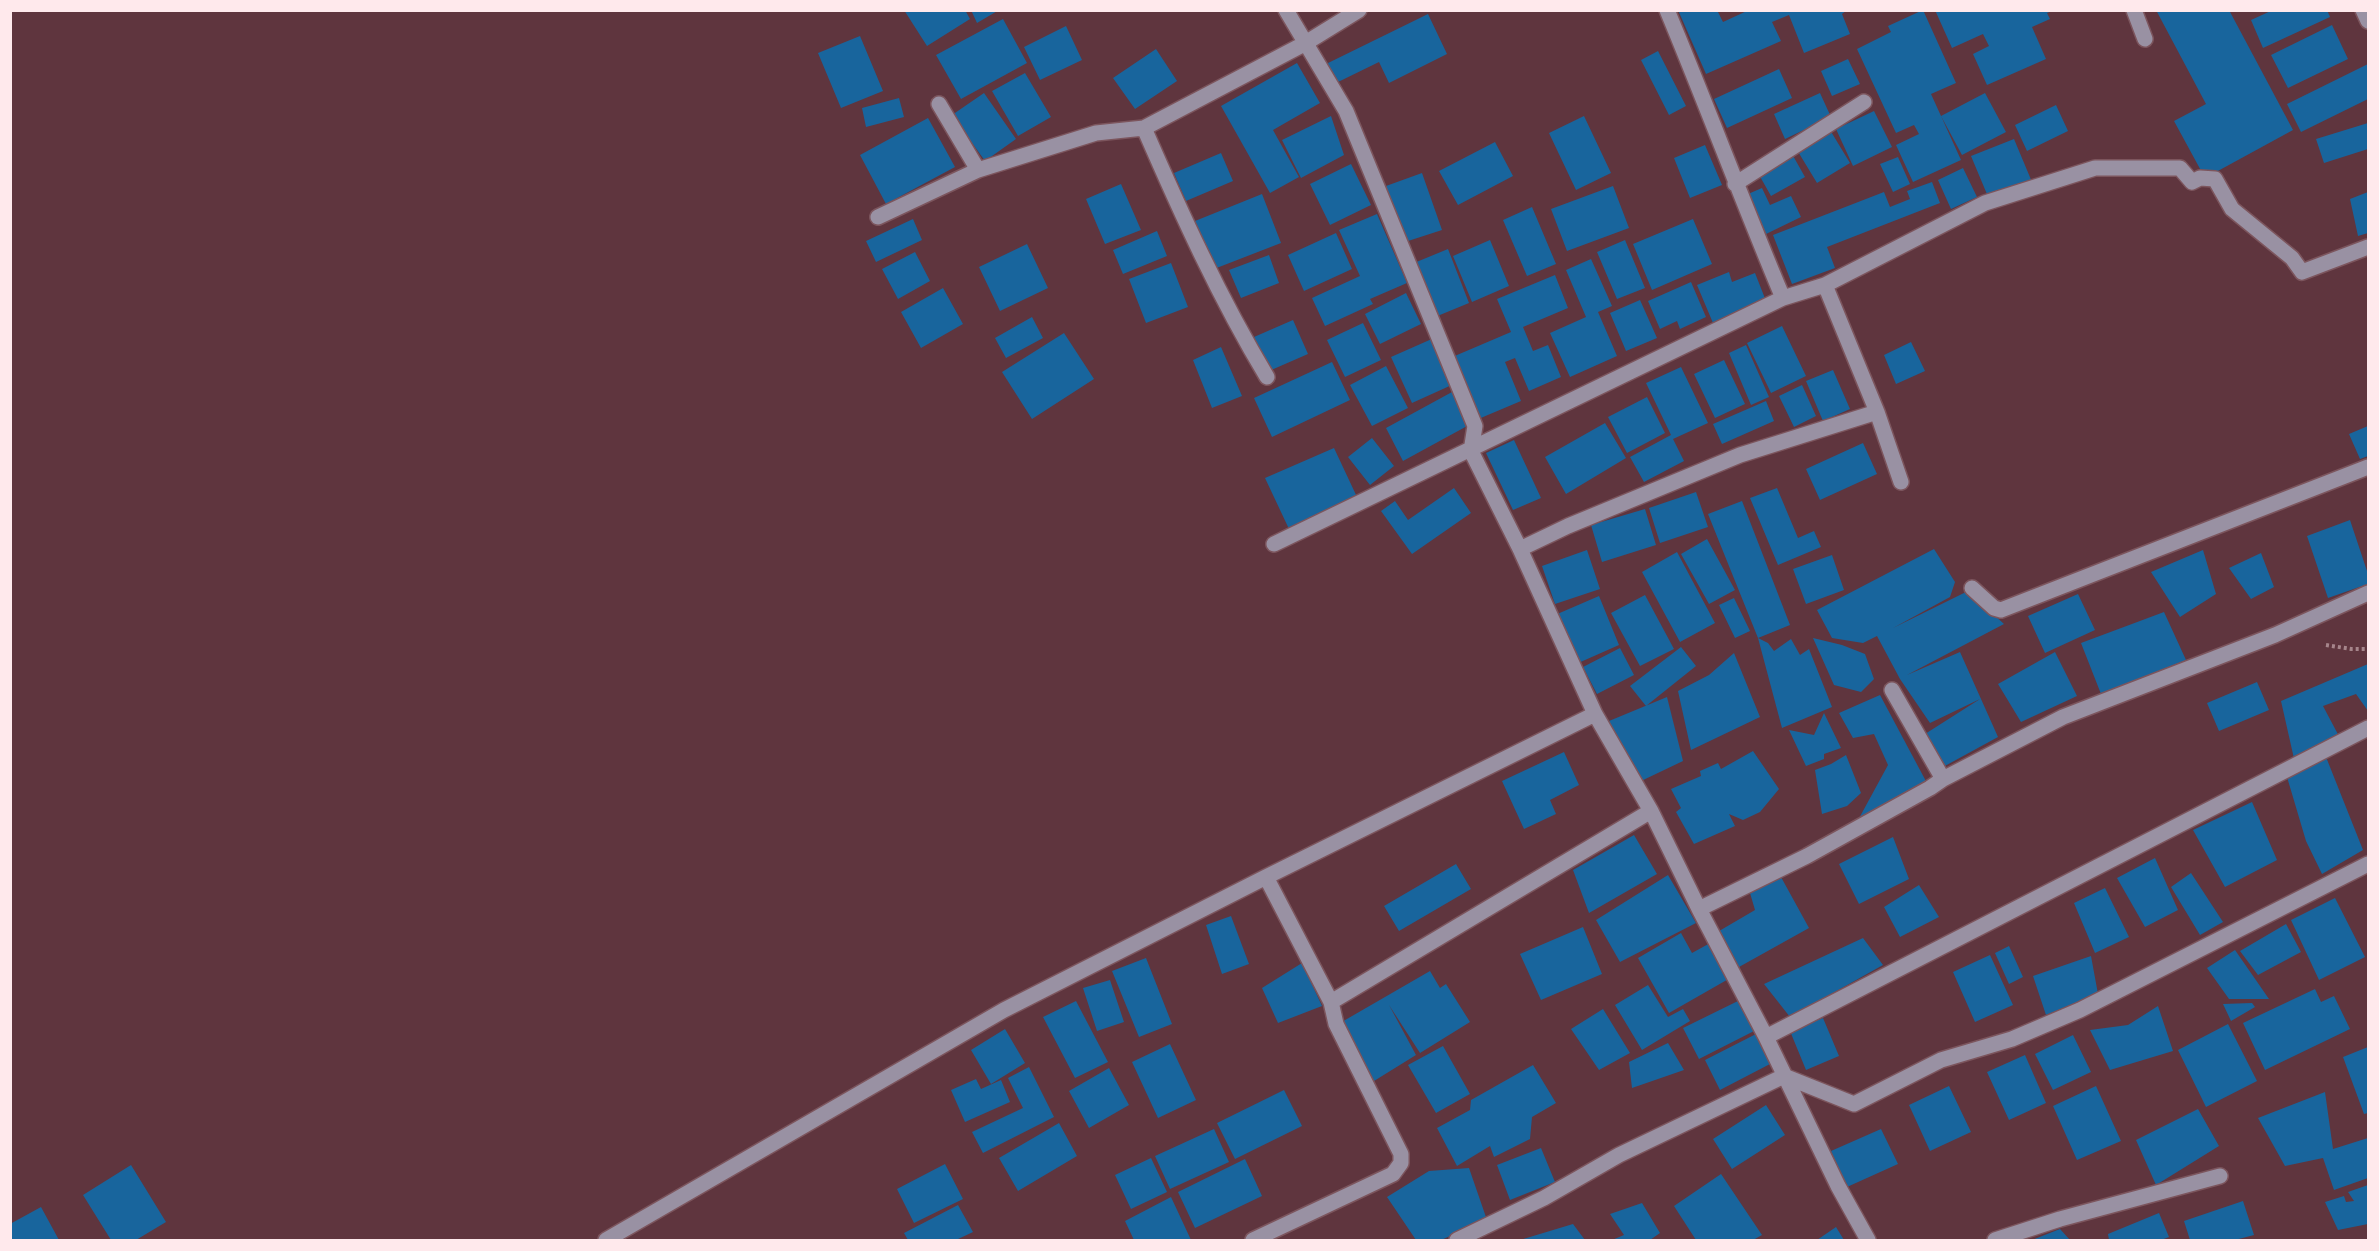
<!DOCTYPE html>
<html>
<head>
<meta charset="utf-8">
<style>
	body { margin:0 }
	#map { position:relative; width:2379px; height:1251px; overflow:hidden; background:#5f353e; font-family:"Exo 2",sans-serif }
	canvas { display:block }
	.frame { position:absolute; inset:0; border:12px solid #ffe9ec; pointer-events:none }
</style>
</head>
<body>
<div id="map">
<canvas width="2379" height="1251"></canvas>
<div class="frame"></div>
</div>
<script>
const g = document.querySelector('canvas').getContext('2d');
g.lineJoin = 'round';
function fillPath(path, color) {
  g.fillStyle = color;
  g.fill(path, 'evenodd');
}
function stroke(path, color, width, dash) {
  g.strokeStyle = color;
  g.lineWidth = width;
  g.lineCap = dash ? 'butt' : 'round';
  g.setLineDash(dash || []);
  g.stroke(path);
}
fillPath(new Path2D(`
	M904,10H965L970,19L927,46Z
	M971,10H999L977,23Z
	M1678,10H1717L1723,22L1749,10H1847L1842,14L1850,34L1804,53L1789,15L1772,22L1781,41L1706,74Z
	M1923,10L1956,83L1931,94L1961,160L1913,182L1896,145L1919,134L1914,125L1896,133L1857,49L1891,32L1888,26Z
	M1935,10H2054L2047,13L2050,19L2032,27L2046,59L1987,85L1973,54L1989,46L1983,34L1952,48Z
	M2156,10H2229L2293,130L2205,178L2174,121L2206,104Z
	M2273,10H2327L2330,17L2263,48L2251,20Z
	M1428,14L1447,54L1389,83L1379,62L1336,83L1326,64Z
	M1003,19L1027,63L961,99L936,55Z
	M2332,25L2348,59L2288,88L2271,55Z
	M1066,26L1082,60L1040,80L1024,47Z
	M860,36L883,91L841,108L818,53Z
	M1156,49L1177,81L1135,109L1113,78Z
	M1658,51L1686,106L1669,115L1641,60Z
	M1848,59L1860,84L1832,96L1821,71Z
	M1297,63L1320,103L1273,130L1299,177L1270,193L1221,106Z
	M2368,64V99L2301,132L2287,104Z
	M1779,69L1792,98L1727,128L1714,99Z
	M1025,73L1051,117L1018,136L992,91Z
	M984,93L1016,139L985,161L952,115Z
	M1820,93L1831,117L1785,139L1774,114Z
	M1985,93L2006,132L1962,155L1941,116Z
	M899,98L904,117L866,127L862,108Z
	M2056,105L2068,131L2027,151L2015,125Z
	M1874,111L1892,147L1853,166L1836,129Z
	M1331,116L1344,155L1301,178L1282,140Z
	M1584,116L1611,173L1576,190L1549,133Z
	M928,118L955,167L886,204L860,155Z
	M2368,123V149L2324,163L2316,139Z
	M1830,130L1850,163L1817,183L1797,150Z
	M2014,139L2032,182L1989,199L1971,156Z
	M1495,142L1513,176L1458,205L1439,171Z
	M1705,145L1722,185L1690,198L1674,158Z
	M1221,153L1233,181L1186,201L1174,173Z
	M1792,154L1805,177L1771,196L1758,173Z
	M1898,157L1910,184L1893,192L1880,164Z
	M1351,164L1371,205L1330,225L1310,184Z
	M1963,168L1977,197L1951,209L1938,180Z
	M1422,173L1442,230L1405,242L1386,186Z
	M1932,182L1940,203L1827,247L1835,268L1792,284L1773,235L1884,192L1890,207L1910,199L1907,191Z
	M1121,184L1141,230L1105,244L1086,199Z
	M1613,186L1629,228L1567,251L1551,209Z
	M1762,188L1770,205L1791,196L1801,217L1766,234L1748,194Z
	M2368,192V233L2358,236L2350,199Z
	M1262,194L1281,243L1214,269L1195,221Z
	M1532,207L1556,264L1527,276L1503,220Z
	M1377,214L1407,283L1370,299L1373,304L1325,326L1312,298L1360,276L1339,230Z
	M913,219L922,240L876,262L866,241Z
	M1693,219L1712,264L1652,290L1633,244Z
	M1157,231L1167,256L1123,274L1113,250Z
	M1336,233L1352,269L1304,291L1288,255Z
	M1490,240L1509,286L1472,302L1453,256Z
	M1625,240L1645,288L1617,299L1597,252Z
	M1027,244L1048,288L1000,311L979,267Z
	M1448,249L1469,303L1435,317L1414,263Z
	M915,252L930,281L898,299L882,269Z
	M1269,255L1279,283L1241,298L1229,270Z
	M1591,259L1612,306L1598,312L1617,356L1570,377L1550,333L1586,317L1566,270Z
	M1171,263L1188,307L1146,323L1129,279Z
	M1729,272L1732,282L1755,273L1766,301L1713,323L1697,285Z
	M1555,275L1568,308L1523,327L1533,351L1548,345L1561,377L1529,391L1515,358L1505,362L1521,401L1476,420L1450,358L1511,332L1497,299Z
	M1691,282L1706,317L1680,329L1677,321L1660,329L1648,301Z
	M943,288L963,324L921,348L901,312Z
	M1406,293L1421,324L1380,344L1365,314Z
	M1640,300L1657,338L1626,351L1610,313Z
	M1032,317L1043,338L1006,358L995,338Z
	M1293,320L1308,354L1269,371L1254,337Z
	M1363,323L1381,360L1345,377L1327,340Z
	M1782,326L1806,376L1771,393L1747,343Z
	M1064,333L1094,379L1032,419L1002,372Z
	M1434,338L1454,384L1412,403L1391,357Z
	M1911,342L1925,371L1896,384L1884,355Z
	M1746,345L1769,397L1751,405L1729,353Z
	M1221,347L1242,396L1212,408L1193,360Z
	M1724,360L1745,404L1715,418L1694,374Z
	M1332,362L1350,400L1272,437L1254,398Z
	M1386,366L1408,408L1372,426L1350,385Z
	M1681,367L1708,423L1673,439L1684,461L1644,482L1630,457L1671,435L1646,383Z
	M1833,370L1850,409L1823,421L1806,381Z
	M1802,385L1816,416L1794,427L1779,396Z
	M1452,392L1469,425L1403,461L1386,428Z
	M1647,397L1665,433L1627,453L1608,417Z
	M1766,401L1774,421L1722,444L1713,424Z
	M1605,423L1626,458L1566,494L1545,457Z
	M2368,426V456L2360,459L2349,434Z
	M1372,438L1394,466L1370,485L1348,457Z
	M1514,440L1541,498L1513,510L1486,453Z
	M1863,443L1877,474L1820,500L1806,469Z
	M1334,448L1357,497L1289,529L1265,478Z
	M1454,488L1471,513L1412,554L1381,511L1395,501L1408,520Z
	M1777,488L1798,538L1814,531L1821,547L1778,565L1750,498Z
	M1696,492L1708,527L1660,543L1649,508Z
	M1742,501L1790,625L1758,638L1708,514Z
	M1645,509L1656,545L1602,562L1591,525Z
	M2350,520L2368,574V584L2328,598L2307,536Z
	M1707,539L1735,590L1709,604L1681,554Z
	M1934,549L1955,582L1950,597L1893,628L1968,591L2004,624L1907,675L1960,652L1998,737L1943,767L1925,734L1980,699L1930,723L1900,679L1877,636L1863,643L1832,638L1817,610Z
	M1587,550L1600,589L1555,604L1542,566Z
	M2203,550L2216,594L2180,617L2151,572Z
	M1677,552L1715,623L1680,642L1642,572Z
	M2261,553L2274,587L2251,599L2229,568Z
	M1832,555L1844,590L1806,604L1793,569Z
	M2078,594L2095,630L2045,653L2028,616Z
	M1645,595L1674,649L1640,666L1611,613Z
	M1599,596L1619,645L1576,664L1555,615Z
	M1734,598L1750,631L1735,638L1719,605Z
	M2164,612L2186,660L2101,694L2081,643Z
	M1758,638L1768,643L1774,651L1791,639L1800,655L1809,649L1832,707L1782,728Z
	M1813,638L1842,645L1865,654L1874,679L1861,692L1834,685Z
	M1681,647L1696,666L1646,706L1630,686Z
	M1620,648L1634,675L1597,694L1583,667Z
	M2055,652L2077,696L2021,722L1998,684Z
	M1734,653L1760,717L1691,750L1678,691L1709,675Z
	M2368,664V711L2356,694L2323,706L2341,740L2295,763L2281,701Z
	M2257,682L2269,710L2219,731L2207,703Z
	M1880,695L1928,785L1857,822L1888,765L1874,734L1853,738L1839,713Z
	M1667,697L1683,761L1639,782L1609,721Z
	M1824,713L1841,748L1824,754V759L1806,766L1789,730L1814,735Z
	M1753,751L1779,789L1760,812L1743,820L1729,814L1735,826L1694,844L1676,812L1681,808L1671,789L1701,776L1700,771L1718,763L1721,769Z
	M1564,752L1579,785L1550,800L1556,814L1524,829L1502,781Z
	M1846,755L1861,793L1847,806L1822,814L1815,770L1831,764Z
	M2326,757L2363,850L2322,874L2306,841L2287,777Z
	M2252,802L2277,860L2225,887L2193,830Z
	M1634,835L1657,874L1589,913L1573,870Z
	M1893,837L1909,879L1859,904L1839,864Z
	M2155,858L2178,910L2145,927L2117,878Z
	M1456,864L1471,889L1399,931L1384,906Z
	M2191,873L2223,922L2200,935L2171,887Z
	M1668,875L1696,923L1620,962L1596,920Z
	M1781,877L1809,928L1739,967L1714,934L1755,910L1750,893Z
	M1919,885L1939,917L1900,937L1884,907Z
	M2105,888L2129,937L2095,953L2074,903Z
	M2335,898L2365,957L2319,980L2291,920Z
	M1231,916L1249,964L1222,974L1206,925Z
	M2286,924L2301,952L2258,975L2240,951Z
	M1583,927L1602,974L1541,1000L1520,954Z
	M1681,933L1692,953L1712,942L1732,977L1669,1013L1638,958Z
	M1863,938L1883,965L1790,1017L1764,984Z
	M2009,946L2023,977L2009,984L1995,953Z
	M2235,950L2269,999H2229L2207,968Z
	M1990,955L2013,1005L1975,1022L1953,972Z
	M2091,956L2098,994L2046,1015L2033,976Z
	M1146,958L1172,1024L1139,1037L1112,971Z
	M1302,963L1322,1006L1278,1023L1262,988Z
	M1430,971L1440,988L1446,984L1470,1022L1420,1053L1389,1005L1416,1055L1374,1081L1340,1023Z
	M1110,980L1124,1022L1097,1031L1083,988Z
	M1648,985L1668,1017L1683,1009L1690,1021L1642,1050L1615,1005Z
	M2315,989L2321,1002L2334,996L2350,1029L2265,1070L2243,1023Z
	M1742,999L1758,1029L1699,1059L1683,1028Z
	M1076,1001L1108,1062L1075,1078L1043,1017Z
	M2252,1003L2255,1007L2231,1021L2223,1004Z
	M2158,1006L2173,1051L2110,1070L2090,1030L2128,1025Z
	M1603,1009L1630,1053L1599,1070L1571,1029Z
	M1823,1018L1839,1056L1806,1070L1790,1031Z
	M2228,1024L2257,1081L2206,1107L2178,1050Z
	M1005,1029L1025,1063L991,1084L971,1050Z
	M1756,1034L1770,1064L1720,1090L1705,1060Z
	M2073,1035L2091,1072L2053,1090L2035,1054Z
	M1668,1043L1684,1070L1632,1088L1629,1062Z
	M1170,1044L1196,1100L1158,1118L1132,1062Z
	M1443,1046L1470,1094L1436,1113L1408,1065Z
	M2368,1047V1113L2364,1114L2343,1057Z
	M2025,1055L2046,1103L2009,1120L1987,1072Z
	M1533,1065L1556,1103L1532,1117L1530,1139L1494,1157L1490,1146L1457,1166L1437,1128L1470,1110L1471,1100Z
	M1029,1067L1054,1117L983,1153L972,1132L1023,1108L1008,1078Z
	M1109,1068L1129,1105L1089,1128L1069,1091Z
	M976,1079L981,1089L1001,1080L1010,1102L965,1122L951,1090Z
	M1949,1086L1971,1132L1930,1151L1909,1105Z
	M2096,1086L2121,1141L2077,1160L2053,1106Z
	M1284,1090L1302,1126L1235,1159L1217,1123Z
	M2325,1092L2333,1149L2368,1138V1178L2334,1190L2323,1158L2285,1166L2258,1118Z
	M1766,1105L1785,1135L1732,1169L1713,1139Z
	M2198,1109L2219,1146L2156,1185L2136,1140Z
	M1059,1123L1077,1156L1018,1191L999,1158Z
	M1214,1129L1229,1162L1170,1189L1155,1156Z
	M1881,1129L1898,1164L1847,1187L1831,1151Z
	M1541,1148L1555,1182L1510,1200L1497,1165Z
	M1151,1158L1167,1192L1131,1209L1115,1175Z
	M1245,1159L1262,1196L1195,1228L1178,1192Z
	M945,1164L963,1199L914,1223L897,1189Z
	M131,1165L166,1222L136,1240H111L83,1195Z
	M1469,1168L1487,1220L1441,1240H1416L1387,1197L1429,1171Z
	M1721,1174L1762,1235L1753,1240H1696L1674,1206Z
	M2368,1185V1224L2338,1230L2325,1202L2344,1196L2346,1202L2354,1201L2348,1192Z
	M1171,1197L1191,1240H1134L1125,1221Z
	M2243,1201L2254,1235L2235,1240H2190L2184,1221Z
	M1642,1203L1660,1233L1650,1240H1612L1624,1235L1610,1214Z
	M958,1205L973,1232L956,1240H908L904,1233Z
	M41,1207L59,1240H10V1224Z
	M2159,1213L2169,1237L2161,1240H2109L2108,1234Z
	M1573,1224L1585,1240H1520Z
	M1836,1227L1844,1240H1817Z
	M2060,1229L2070,1240H2032Z`), '#18659d');
const minor = new Path2D(`
	M1286,10L1346,111L1475,426L1471,451L1520,549L1595,714L1651,811L1699,909L1766,1037L1838,1186L1868,1240
	M1667,10C1707,106 1743,203 1783,298
	M2134,10L2145,39
	M2363,10L2368,21
	M939,104L978,170
	M1144,128C1181,213 1219,297 1267,377
	M1735,184L1864,102
	M878,217L978,170L1096,133L1144,128L1304,44L1359,10
	M1825,285L1877,412L1901,482
	M1274,544L1783,298L1825,285L1985,203L2095,168H2180L2192,182L2200,178L2215,179L2232,209L2292,258L2302,272L2368,247
	M1520,549L1568,526L1740,455L1877,412
	M1972,588L1994,608L2001,610L2368,467
	M1892,690L1943,779
	M1699,909L1807,856L1930,788L1943,779L2063,717L2275,635L2368,593
	M1331,1002L1651,811
	M1766,1037L2368,728
	M606,1240L1004,1010L1266,877L1595,714
	M1253,1240L1393,1174L1401,1163V1154L1336,1024L1331,1002L1266,877
	M1457,1240L1544,1198L1619,1155L1784,1076L1854,1104L1941,1060L2012,1039L2080,1010L2368,864
	M1995,1240L2060,1219L2220,1176`);
stroke(minor, '#7c555d', 18);
stroke(new Path2D(`
	M2326,645L2351,649H2368`), '#a6858b', 4, [3, 3]);
stroke(minor, '#9991a3', 15);
</script>
</body>
</html>
